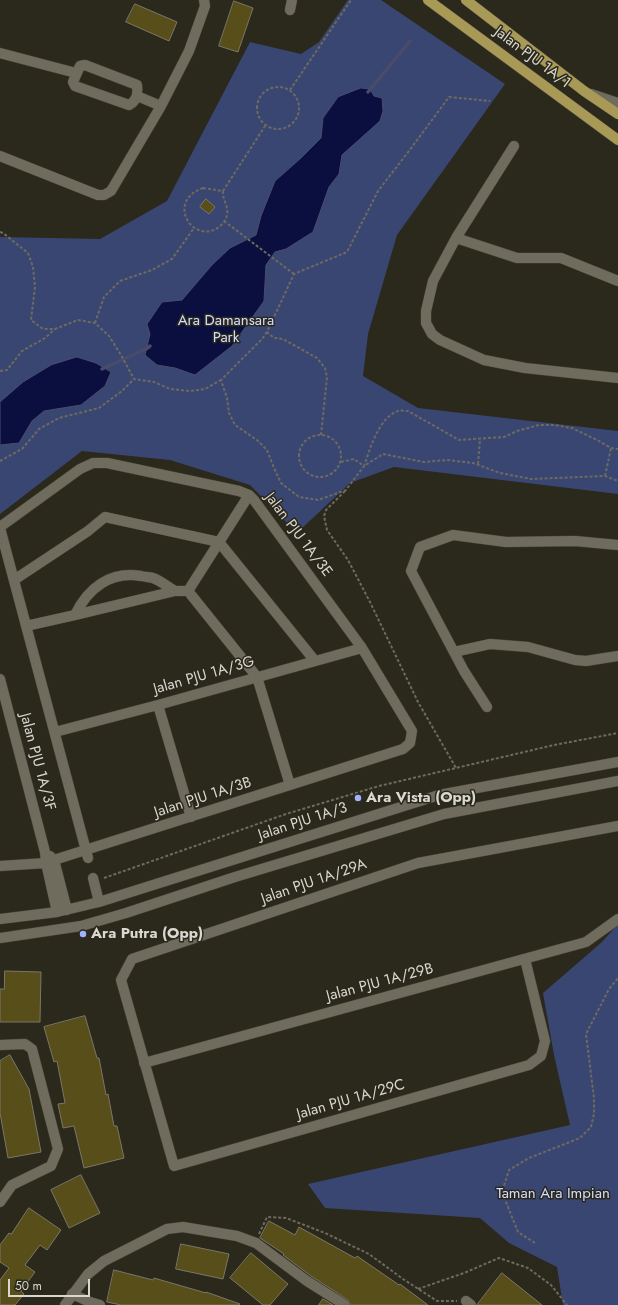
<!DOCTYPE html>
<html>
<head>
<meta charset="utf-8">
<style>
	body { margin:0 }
	#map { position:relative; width:618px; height:1305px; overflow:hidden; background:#2b281c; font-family:Jost,sans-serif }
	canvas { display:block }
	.scale { position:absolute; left:8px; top:1279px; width:82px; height:18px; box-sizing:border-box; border:2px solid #d9d8d0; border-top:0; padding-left:5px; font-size:12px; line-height:14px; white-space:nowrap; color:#d9d8d0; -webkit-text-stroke:3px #2b281c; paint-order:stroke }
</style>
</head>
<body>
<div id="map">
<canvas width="618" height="1305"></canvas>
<div class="scale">50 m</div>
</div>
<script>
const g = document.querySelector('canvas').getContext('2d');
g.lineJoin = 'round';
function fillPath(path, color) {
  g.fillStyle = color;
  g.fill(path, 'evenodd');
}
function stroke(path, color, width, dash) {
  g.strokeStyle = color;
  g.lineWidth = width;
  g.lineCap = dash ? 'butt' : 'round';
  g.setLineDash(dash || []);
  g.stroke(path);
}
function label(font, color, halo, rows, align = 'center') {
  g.font = font + ' Jost,sans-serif';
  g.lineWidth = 3;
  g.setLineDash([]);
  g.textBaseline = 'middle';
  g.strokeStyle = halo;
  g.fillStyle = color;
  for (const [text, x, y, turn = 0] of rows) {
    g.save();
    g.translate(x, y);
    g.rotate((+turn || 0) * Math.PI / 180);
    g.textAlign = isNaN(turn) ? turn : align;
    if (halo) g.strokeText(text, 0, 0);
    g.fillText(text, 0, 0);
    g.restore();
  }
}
fillPath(new Path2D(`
	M348,0H381L505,84L397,235L368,334L363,376L418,408L618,431V494L394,467L350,483L297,533L250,485L170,460L82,451L0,514V237L100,239L167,201L250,42L301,54L319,42Z
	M618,924V1305H563L557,1267L509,1243L480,1218L325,1208L308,1184L570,1125L554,1055L543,993L602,942Z`), '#3a4672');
const water = new Path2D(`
	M361,88L370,89L374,96L382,98L383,111L380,121L342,155L339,174L329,187L313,232L286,249L275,252L266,265L264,301L232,346L195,375L175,368L157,365L145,355L150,334L147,324L162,302L182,300L212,265L230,248L256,235L261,216L275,181L301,158L321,138L323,118L338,97Z
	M77,357L96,363L111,372L105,386L81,405L44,411L32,421L19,443L0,445V402L23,382L51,365Z`);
fillPath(water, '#0b0f3f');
stroke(water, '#494b6a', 1);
stroke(new Path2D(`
	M368,92L410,41
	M102,369L146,349L150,346`), '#494b6a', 3.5);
const building = new Path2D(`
	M234,1L253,8L238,52L219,46Z
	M135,4L177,22L169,41L126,22Z
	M206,199L215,207L209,214L200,207Z
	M5,971L41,972L40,1022H0V989H4Z
	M85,1016L97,1058H99L106,1095L108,1094L114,1126H117L124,1158L84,1168L74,1126L63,1128L58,1104L65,1103L57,1061L54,1062L44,1027Z
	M10,1055L29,1089L41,1152L8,1158L0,1113V1061Z
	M81,1175L100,1213L69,1228L51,1190Z
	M29,1208L61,1230L47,1250L40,1245L25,1265L35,1272L21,1291L24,1294L15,1305H0V1280L9,1268L0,1262V1245L9,1233L11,1234Z
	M269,1221L295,1235L299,1227L355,1258L357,1256L399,1285L400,1284L428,1305H351L348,1300L311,1276L283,1255L284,1254L260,1238Z
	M181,1244L229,1254L223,1279L176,1269Z
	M251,1253L288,1284L270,1305H263L230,1278Z
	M114,1270L153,1280L154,1278L206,1293V1292L240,1304L239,1305H121L107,1302Z
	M502,1273L542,1305H477Z
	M323,1299L333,1305H319Z`);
fillPath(building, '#584e1a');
stroke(building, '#7a7769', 1);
const minor = new Path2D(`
	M290,10L292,0
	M0,53L76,73
	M85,65L137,85C138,94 137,101 129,105L75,86L73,82L80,66Z
	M591,94L618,103
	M137,96L161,106
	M514,146L456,238L433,281L426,311V323L432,334L440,340L484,360L525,368L618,378
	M0,156L98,195H104L111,191L161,106L189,51L205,6L204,0
	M456,238L517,258H561L618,281
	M0,527L80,469L93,463H107L239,491L249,495L254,500L362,648L412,731L410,743L403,749L54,860L46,863L0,866
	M0,528L88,858
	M14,580L88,531L105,517L219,542L315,661
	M188,591L249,495
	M75,615C88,588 110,571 141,576C145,577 150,577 153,578C161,581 168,587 175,591
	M26,626L75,615L175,591H188L257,677L290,785
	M454,652L490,644L528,647L575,660L586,661L618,656
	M0,679L45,852L46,863L57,912
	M158,705L191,817
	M487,707L464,671L411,571L420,547L453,535L506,542L575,541L618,545
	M55,732L158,705L362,648
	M50,856L54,860L67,910
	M93,878L99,902
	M0,919L57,912L99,902L439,795L618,762
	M0,938L81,926L126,913L235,877L444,814L618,781
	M525,959L545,1041L541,1056L529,1065L174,1166L121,980L132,959L418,863L618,826
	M0,1045L25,1044L32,1049L58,1149L51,1166L12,1185L0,1202
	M144,1063L586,942L618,919
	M72,1294L90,1302L100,1305
	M466,1301L471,1305
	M65,1305L88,1274L104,1261L167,1229L183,1227L237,1236L256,1243L307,1281L345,1305`);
const major = new Path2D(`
	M428,0L618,140
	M466,0L584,91L618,114`);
stroke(minor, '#46453b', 11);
stroke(major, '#46453b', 11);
stroke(new Path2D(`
	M257 108a21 21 0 1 1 42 0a21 21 0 1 1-42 0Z
	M290,90L351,0
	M203,188L223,191C222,200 229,206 227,215C226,221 221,226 216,229C190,242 167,200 203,188Z
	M223,191L265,126
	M224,221L294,274
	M0,232L3,233L28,253L33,267L35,287L31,320L43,329H55L78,320L95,323L109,336L121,355L134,379L154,382L170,389L190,391L205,389L221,380
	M95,323L104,297L120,281L152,270L172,259L194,228
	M267,332L262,339L221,380L227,398L229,413L235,425L257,440L267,450L274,468L281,483L299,497L318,500L346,490L364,466L383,454L424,462L447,460L473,463L500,473L531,479L605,476L618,481
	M0,371L7,370L22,351L45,338L55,329
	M299 456a21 21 0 1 1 42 0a21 21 0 1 1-42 0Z
	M321,435L327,377L325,368L317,358L283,339L274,338L267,332L294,274L347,252L378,191L412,147L449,97L490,101
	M0,461L22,449L39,429L59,418L99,408L122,391L134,379
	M341,462L354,459L364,466C370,449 379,417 398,411C401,410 405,411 408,411L459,440L504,437L517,431L539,425H554L572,428L597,440L611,448L618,449
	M478,464L480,440
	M605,476L611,448
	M345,491L326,510L324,516L327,530L348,560L370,602L418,702L456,768
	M104,878L286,814L379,786L554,745L618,733
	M259,1234L267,1217L286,1218L325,1233L369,1254L403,1279L437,1301H457
	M535,1243L518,1232L502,1192L509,1170L529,1158L580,1138L591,1127L594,1114V1098L586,1034L609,989L618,978
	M418,1289L464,1273L499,1258L528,1268L551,1285L567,1305`), '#6d6a60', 2, [3, 2]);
stroke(minor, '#6f6c5e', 10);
stroke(major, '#a89a56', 10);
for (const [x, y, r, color] of [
	[358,798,4,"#9fb3fd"],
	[83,934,4,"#9fb3fd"]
]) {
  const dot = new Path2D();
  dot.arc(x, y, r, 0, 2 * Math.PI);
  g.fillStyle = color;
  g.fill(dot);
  stroke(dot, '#2b281c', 1.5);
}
label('15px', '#d9d8d0', '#2b281c', [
	["Jalan PJU 1A/1",532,58,37],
	["Jalan PJU 1A/3E",298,535,53],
	["Jalan PJU 1A/3G",204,676,-16],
	["Jalan PJU 1A/3F",37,762,75],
	["Jalan PJU 1A/3B",203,798,-18],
	["Jalan PJU 1A/3",303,822,-18],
	["Jalan PJU 1A/29A",314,882,-19],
	["Jalan PJU 1A/29B",380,983,-15],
	["Jalan PJU 1A/29C",351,1100,-16]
]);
label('15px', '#d3ddff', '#2b281c', [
	["Ara Damansara",226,321],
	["Park",226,338],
	["Taman Ara Impian",553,1194]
]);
label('bold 15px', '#d9d8d0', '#2b281c', [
	["Ara Vista (Opp)",366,798],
	["Ara Putra (Opp)",91,934]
], 'left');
</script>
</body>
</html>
